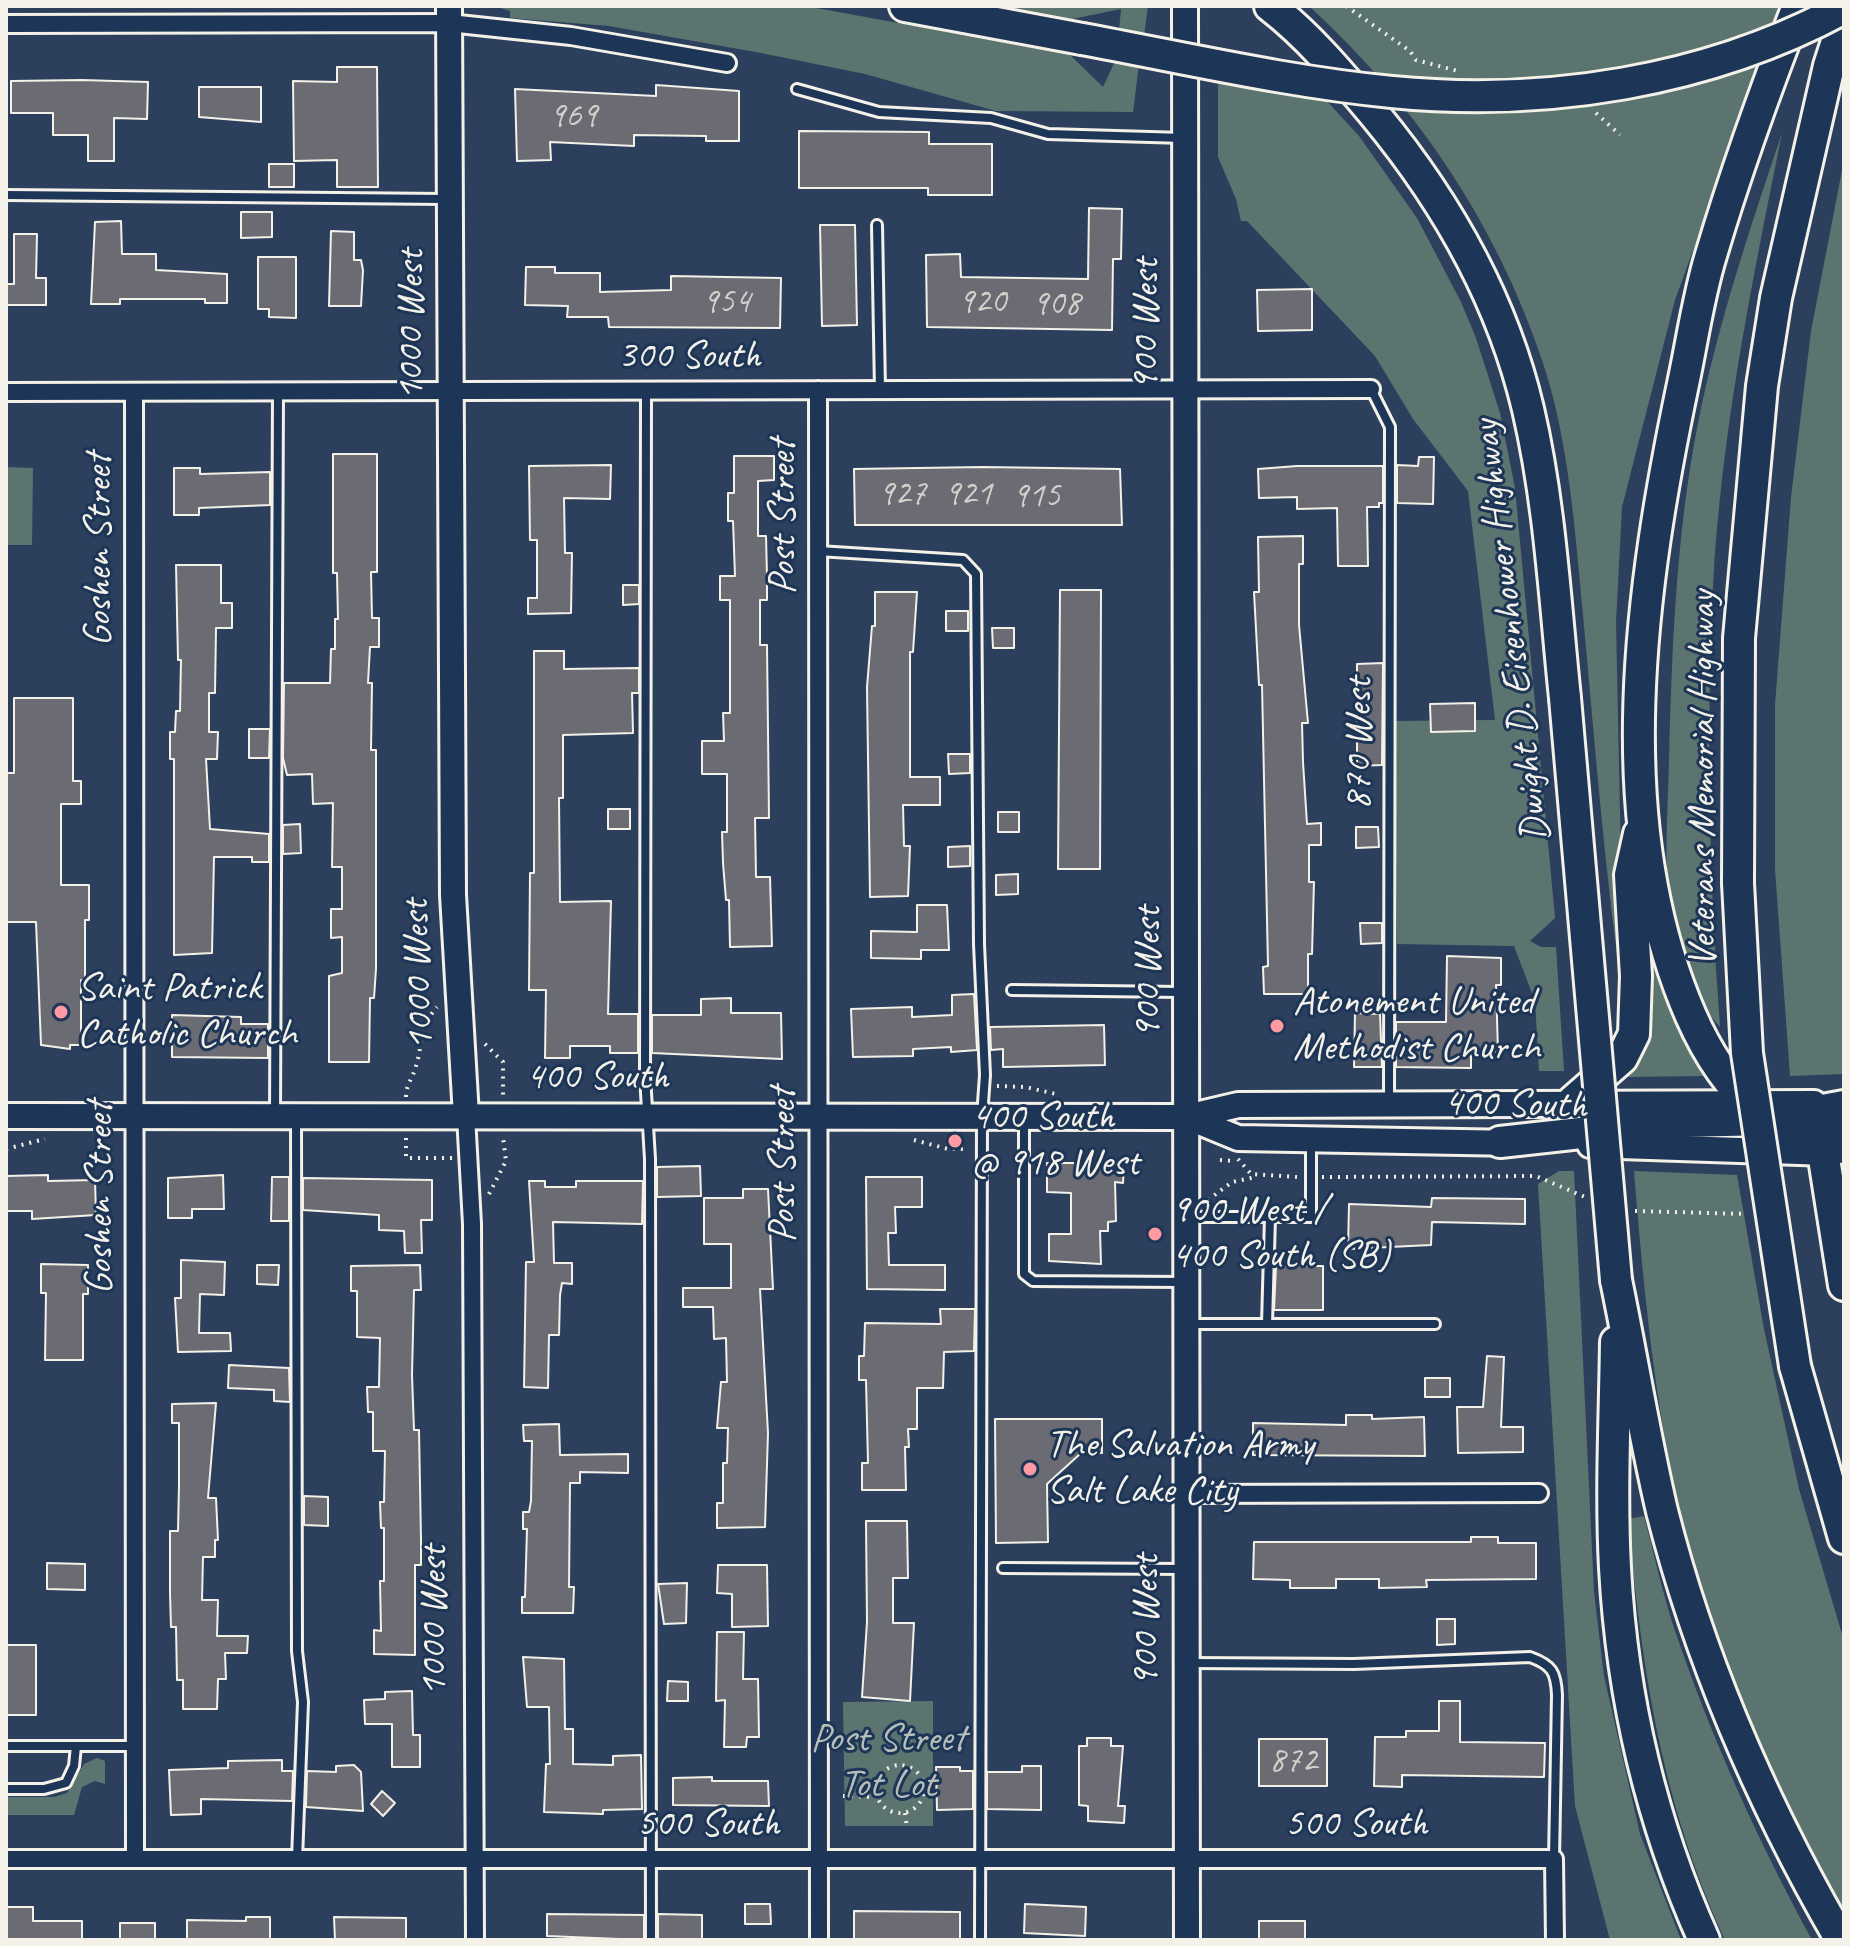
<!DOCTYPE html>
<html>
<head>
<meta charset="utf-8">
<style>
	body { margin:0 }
	#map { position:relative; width:1850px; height:1946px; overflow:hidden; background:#2c405d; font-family:Caveat,sans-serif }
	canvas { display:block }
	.frame { position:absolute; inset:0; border:8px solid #f4f1e8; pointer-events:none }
</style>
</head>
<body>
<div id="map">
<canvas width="1850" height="1946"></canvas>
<div class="frame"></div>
</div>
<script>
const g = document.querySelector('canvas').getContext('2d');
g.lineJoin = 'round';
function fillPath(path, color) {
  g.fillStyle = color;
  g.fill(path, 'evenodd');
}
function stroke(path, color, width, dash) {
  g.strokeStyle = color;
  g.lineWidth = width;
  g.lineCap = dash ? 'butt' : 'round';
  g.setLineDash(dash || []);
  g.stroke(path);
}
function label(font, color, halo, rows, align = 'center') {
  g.font = font + ' Caveat,sans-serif';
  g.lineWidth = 6;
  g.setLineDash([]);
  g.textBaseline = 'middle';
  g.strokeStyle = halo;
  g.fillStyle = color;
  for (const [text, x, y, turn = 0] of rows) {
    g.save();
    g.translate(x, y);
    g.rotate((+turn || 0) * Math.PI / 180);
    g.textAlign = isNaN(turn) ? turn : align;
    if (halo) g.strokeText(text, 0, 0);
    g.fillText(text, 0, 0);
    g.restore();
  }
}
fillPath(new Path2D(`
	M494,6H805L1069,54L1103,87L1116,59L1139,64L1133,112L996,111L865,74L761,53L609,26L510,18V11Z
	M983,6H1148L1144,36L1119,31L1121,9L1072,19V22Z
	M1309,6H1782L1675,300L1622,507L1616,622L1624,1005C1605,876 1595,745 1583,615C1575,531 1569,440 1542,360C1496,223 1415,103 1309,6Z
	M1218,78L1324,98L1359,136L1417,218L1461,302L1476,338L1500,413L1515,488L1555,918L1530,941L1541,947H1556L1564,1071H1539L1535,1001L1514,946L1397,944L1395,721L1495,720L1468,491L1413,419L1375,356L1247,221H1241L1236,199L1218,157Z
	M1782,133C1752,282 1721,433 1713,586C1706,733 1709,880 1720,1027C1694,999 1678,956 1671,918C1663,876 1668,805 1669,761C1672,647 1676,535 1698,423C1718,324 1750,228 1782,133Z
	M1844,160V1074L1790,1076L1775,869V705L1791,497L1811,331Z
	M6,467L33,468L32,545H6Z
	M1646,947L1661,989L1704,1076L1626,1077Z
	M1559,1171H1574L1594,1592L1604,1676L1640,1834L1681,1940H1610L1575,1806L1538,1184Z
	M1634,1171L1737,1175L1764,1329L1799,1489L1844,1641V1919C1798,1831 1751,1743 1718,1649C1664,1494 1647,1334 1634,1171Z
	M1644,1516C1654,1553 1662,1591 1674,1628C1711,1737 1757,1839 1812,1940H1725C1661,1801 1642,1670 1628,1519Z
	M933,1701V1826H845L843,1702Z
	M97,1758L105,1761V1784L95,1781L82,1787L74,1815H6V1797H54L67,1793L84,1764Z`), '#5c7470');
const building = new Path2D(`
	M337,67H377L378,187H337V160L294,161L293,81L337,82Z
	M82,80L148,82L147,119L114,118V161H88V135H53V113H11V81Z
	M656,85L739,91V141H706V136L634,135V146L550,142L551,160L517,161L515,89L656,96Z
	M199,87H261V122L199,117Z
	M799,131L929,132V144H992V195H928V188H799Z
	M269,164H294V187H269Z
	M1089,208L1122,209L1121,259H1113L1112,330L927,327L926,255L960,254L961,277L1088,279Z
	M241,212H272V237L241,238Z
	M121,221L122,254H156V270L227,274V303H205V299H120V304H91L95,222Z
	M820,225H855L857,325L822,326Z
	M331,231L354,232V260H361L363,270L361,306H329Z
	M14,234H37L36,278H46V305H6V284H14Z
	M258,257H296V318L269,317V309H258Z
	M526,267H555V273H600V292L671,290V276L781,278L780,328L609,327L608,317H567L568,306L525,305Z
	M1312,289V330L1258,331L1257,290Z
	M333,454H377V572H371L372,618H379V647H370L368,683H372L371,750H376V969L374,998H370L369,1062H329V976L342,973V937L331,938V909H342V867H332L333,803L313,804L312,774L287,775L283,758L284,683H330L331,649H335V619H338L337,573H333Z
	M734,456H774V480L758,481V536H766L767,576V600H760V645H767L769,818H755L756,877H770L772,946L730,947L729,900H726L723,863L722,832H727V774H702V741H724L723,713H730V600H720V576H735L733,521H728V493H734Z
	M1419,457H1434L1433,504L1397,503V465L1418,466Z
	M611,465L610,499L564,498L565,553H572L571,613L528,614V598H537V540H530L529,466Z
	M1297,466H1383V503H1379V507H1367L1368,566H1338L1337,508L1297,509V497L1259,498L1258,469Z
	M983,467L1120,469L1122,525H855L854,469Z
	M174,468H200V474L270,472V505L199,508V515H174Z
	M1303,536V564H1299V625L1308,723H1302L1303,762L1307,824L1321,823V845H1309V882H1314L1312,954H1308V994H1264L1263,967L1268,966L1262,685H1259L1254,592H1259L1258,537Z
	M176,565H221V603H232V628H216L215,693H209V732H218L217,759H206L210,829L269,834V862H252V857H214L212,953L174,955V759H170V732H175L176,711H180L181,660H178Z
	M623,585H639V604L623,605Z
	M1060,590H1101L1100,869H1058Z
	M875,592H917L913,652H910V777H940V805H903L904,846H910L908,896L870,897L867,687L872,626H875Z
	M946,611H968V631H946Z
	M992,628H1014V648H993Z
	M534,651H564V669L639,668V693H632L633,733L563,735V798H559L560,902L611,901L608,1014H638V1053H610V1046H570V1058H545L546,990H529L530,873H534Z
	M1383,663L1382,765L1357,766V664Z
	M14,698H73V781H81V804H61V885H89V920H85V980H81V1045H70V1049L41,1045L36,922H6L7,773H14Z
	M1475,703V731L1431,732L1430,704Z
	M249,729H270L269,758H249Z
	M948,754H970V773L949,774Z
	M608,809H630V829H608Z
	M998,812H1019V832H998Z
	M300,824L301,853L283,854V825Z
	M1356,827H1378L1379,847L1356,848Z
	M970,846V866L948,867V847Z
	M1018,874V894L996,895V875Z
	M917,905H947L949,950H921V959L871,958V931L917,932Z
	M1360,923H1382V943L1361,944Z
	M1447,956L1501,958V985H1496L1498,1052H1471V1068L1396,1067V1022H1446Z
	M974,994L977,1050L951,1052V1047L913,1049V1056L853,1057L851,1009L912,1007V1017L952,1015V995Z
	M731,998V1013H781L782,1059L652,1053V1015H701V999Z
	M1355,1013L1380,1014L1382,1067H1354Z
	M172,1015L241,1017V1024H268V1058L172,1057Z
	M1104,1025L1105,1065L1003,1067V1049L991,1050L990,1027Z
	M1047,1163H1124L1123,1183L1115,1182L1116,1221L1108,1222V1231H1100L1101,1264L1049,1261V1234H1071V1193L1047,1192Z
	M700,1166L701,1196L657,1197V1167Z
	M48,1175V1181L95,1180L96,1215L32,1219V1211H6V1176Z
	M223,1175L224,1209H192V1218H168V1178Z
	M272,1177H289V1221H271Z
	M866,1177H922V1207H895L896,1233H888L889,1265H945V1290L867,1289Z
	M303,1178L432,1180V1220H421L422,1253H405L404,1231L379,1230V1215L303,1210Z
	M529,1181H545V1187H576V1181H643L642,1224L553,1222L554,1263H572V1284L562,1283L560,1295L559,1335H549L548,1388L524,1387L526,1262H534Z
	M743,1189H768L773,1289H760L768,1433L765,1527L717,1528V1503H723V1463H727L728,1428H717L721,1382H727L726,1338L714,1339L713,1307H683V1288H731V1244H704V1198H743Z
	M1432,1198L1525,1199V1224L1432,1222L1431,1245L1348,1249L1349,1204L1431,1207Z
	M181,1260L225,1262L224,1295L200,1294L199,1333H230L231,1351L178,1352L175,1298H181Z
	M41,1264L88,1265V1294H83V1360H45L46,1293H41Z
	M257,1265H279L278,1285L257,1284Z
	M420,1265L421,1290H414L412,1375L414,1430H419L421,1540V1565H415V1655L374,1654V1630L381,1631L380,1581H384V1528H381L380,1502H384L385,1451H373V1412H368L367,1387H379L380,1338L357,1337V1291H351V1266Z
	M1276,1266H1323V1310H1274Z
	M940,1309H975L974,1351L944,1352L943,1388H917V1429H908L909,1447H905L906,1490H862V1463H868L866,1380H859V1356H864L865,1323L941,1324Z
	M1487,1356L1504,1357L1501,1427H1523V1452L1458,1453L1457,1407H1483Z
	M229,1365L289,1368L290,1402L274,1401V1390L228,1388Z
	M1425,1378H1450V1397H1425Z
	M216,1403L208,1498H216L218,1540H215V1557H203L202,1600H218L217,1636H248L247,1653H225L226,1679H218L217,1709H183V1680H177L176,1627H171L170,1593V1531H178L179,1485V1423H172V1404Z
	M1346,1415H1372V1419L1424,1417L1425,1456L1253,1455V1423L1346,1425Z
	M995,1419H1102V1453L1080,1454L1047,1484L1048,1542L996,1543Z
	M559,1424L560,1455L628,1454V1473L580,1472V1483H570L569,1587H574L573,1613H522V1597H525L527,1529H523V1512H529L531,1501L532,1441H524L523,1425Z
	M304,1496L328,1497V1526L304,1525Z
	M866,1521H907L908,1578H893V1623H914L910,1701L862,1697L867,1622Z
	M1471,1537H1498V1543H1536V1579L1426,1580L1427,1587L1379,1588V1579H1336V1588H1290V1580L1253,1579L1254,1542H1471Z
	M47,1563L85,1564V1590L47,1589Z
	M718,1565H767L768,1626L732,1627V1594L717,1593Z
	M687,1583L686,1623L664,1624L658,1584Z
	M1437,1619H1455V1644L1437,1645Z
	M717,1632H744L743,1679H758L759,1737H747L746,1747H724L725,1700L716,1701Z
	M6,1645H36V1715H6Z
	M523,1657L564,1659L565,1729H573V1764L613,1765V1756L641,1755L642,1809L603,1810V1814L544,1812L546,1764H550L549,1707H527Z
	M668,1681L688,1682V1701H667Z
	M412,1691L413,1735H420V1767H392V1724H365L364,1700L385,1699V1692Z
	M1439,1701H1460V1742L1545,1743L1544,1777L1402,1775V1787L1374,1786L1375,1737H1406V1731H1439Z
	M1087,1738H1111V1746H1123L1118,1806H1125L1124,1823L1088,1821V1806L1079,1805V1746H1087Z
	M1259,1739H1327V1786H1259Z
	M282,1760V1771H293L292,1801L201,1799V1814L171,1815L169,1770L228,1768V1761Z
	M354,1765L361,1772L363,1811L306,1807L307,1771L336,1772V1766Z
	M1022,1766H1041V1810L987,1809V1772H1022Z
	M936,1767H960V1771H973V1809L937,1810Z
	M712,1777V1781H768L769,1806L673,1805V1778Z
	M382,1791L395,1803L383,1816L371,1804Z
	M745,1904H770L771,1924H745Z
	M1025,1904L1086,1907L1085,1936L1024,1933Z
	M6,1907H33V1921H82V1940H6Z
	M854,1911L960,1912V1940H854Z
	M547,1914L644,1915V1940L547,1936Z
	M658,1914L702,1915V1940H658Z
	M246,1917H270V1940H187V1920L246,1921Z
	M334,1917L406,1918V1940H335Z
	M1259,1921H1305V1940H1259Z
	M120,1923H155V1940H120Z`);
fillPath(building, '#6a6b73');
stroke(building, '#f4f1e8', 2);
const lane = new Path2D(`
	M797,89L879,112L991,118L1048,134L1184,138
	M6,195L445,199
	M877,225L880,390
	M1371,389L1390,427L1389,1100
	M646,391L645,1076L650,1159L651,1940
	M818,551L963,560L976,574L979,944L985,1075L982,1117L980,1940
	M1012,990L1182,992
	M275,1115L278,392
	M1024,1118V1274L1033,1281L1183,1282
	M296,1120L297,1651L303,1702L297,1859
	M1190,1217H1270L1267,1324
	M1270,1217H1311V1142
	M1190,1324H1435
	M1003,1568L1185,1569
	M1190,1663L1354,1664L1530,1657C1552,1665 1556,1672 1557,1695L1554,1859
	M6,1746H135
	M6,1789H44L66,1783L74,1766L76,1746`);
const street = new Path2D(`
	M6,24L449,23L571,36L727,63
	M818,390L819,1940
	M6,392L1371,389
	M134,392L135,1859
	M466,1116L472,1224L475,1940
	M1185,1494L1539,1493
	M6,1859H1554L1555,1940`);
const secondary = new Path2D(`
	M449,6L453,895L466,1116
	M1185,6L1187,1940
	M6,1116L1187,1117L1238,1105L1814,1103
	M1187,1117L1238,1138L1517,1143
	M1590,1145L1829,1153`);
const highway = new Path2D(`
	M905,6L1082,39
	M1270,6C1310,37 1342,76 1375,115C1446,201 1502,299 1528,409C1550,503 1555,602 1565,698
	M1798,6C1766,88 1736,171 1711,255C1698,297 1692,342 1683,384C1641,584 1606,822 1691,1016C1721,1084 1767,1138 1844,1148
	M1738,883L1739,638L1762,386L1776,298L1829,66L1844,20
	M1573,1101L1622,1058L1634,1034L1636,976L1630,875L1639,834
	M1832,1130L1825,1139L1823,1152L1844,1285
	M1500,1142L1680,1122L1769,1120L1844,1106
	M1616,1280C1632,1357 1644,1435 1662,1511C1700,1661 1764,1807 1841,1940
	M1616,1342C1615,1417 1611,1493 1615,1568C1622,1697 1651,1822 1704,1940
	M1795,1366L1844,1538`);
stroke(lane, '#f4f1e8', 14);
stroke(street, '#f4f1e8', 22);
stroke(secondary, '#f4f1e8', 30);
stroke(highway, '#f4f1e8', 36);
stroke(new Path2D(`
	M1346,6L1410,51L1416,60L1458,71
	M1596,113L1620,135
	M485,1044L503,1062V1096
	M997,1086L1025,1087L1056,1094
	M406,1097C406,1084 413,1078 416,1066C426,1035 411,1039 437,1007
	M406,1138V1158H452
	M914,1140L948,1149H968
	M6,1149L45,1139
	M1238,1159L1251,1174L1297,1177
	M1220,1160L1233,1161
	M1322,1177L1536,1176L1585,1197
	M489,1194L506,1161L503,1137
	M1208,1200L1232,1182L1256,1177
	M1635,1211L1746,1214
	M876 1789a24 24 0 1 1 48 0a24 24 0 1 1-48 0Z
	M843,1796L876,1797
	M905,1813L907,1828`), '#f4f1e8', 4, [2, 6]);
stroke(lane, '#1d3557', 8);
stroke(street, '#1d3557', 16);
stroke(secondary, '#1d3557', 24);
stroke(highway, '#1d3557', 30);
const highwayBridge = new Path2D(`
	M1082,39C1185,58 1288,82 1392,92C1545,107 1708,82 1844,8
	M1565,698L1616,1280
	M1738,883L1747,1053L1795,1366`);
stroke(highwayBridge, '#f4f1e8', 36, []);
stroke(highwayBridge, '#1d3557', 30);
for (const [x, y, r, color] of [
	[61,1012,8,"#ff9aa2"],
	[1277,1026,8,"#ff9aa2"],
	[955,1141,8,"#ff9aa2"],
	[1155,1234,8,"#ff9aa2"],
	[1030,1469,8,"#ff9aa2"]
]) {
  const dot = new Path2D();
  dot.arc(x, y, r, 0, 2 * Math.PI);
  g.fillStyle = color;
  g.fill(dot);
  stroke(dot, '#1d3557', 3);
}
label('36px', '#d2d0cb', null, [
	["969",573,117],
	["954",726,303],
	["920",982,303],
	["908",1056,305],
	["927",902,495],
	["921",968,495],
	["915",1036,497],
	["872",1293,1762]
]);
label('40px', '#f4f1e8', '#1d3557', [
	["1000 West",412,325,-90],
	["900 West",1147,325,-90],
	["300 South",689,357],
	["Post Street",784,517,-90],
	["Goshen Street",100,550,-90],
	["Dwight D. Eisenhower Highway",1512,631,-97],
	["870 West",1360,744,-90],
	["Veterans Memorial Highway",1704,779,-90],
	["900 West",1149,973,-90],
	["1000 West",419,975,-92],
	["400 South",597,1078],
	["400 South",1515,1105,1],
	["Post Street",784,1165,-90],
	["Goshen Street",101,1198,-90],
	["1000 West",435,1621,-90],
	["900 West",1147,1621,-90],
	["500 South",708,1825],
	["500 South",1356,1825]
]);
label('40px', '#f4f1e8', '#1d3557', [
	["Saint Patrick",77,989],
	["Catholic Church",77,1035],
	["Atonement United",1293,1003],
	["Methodist Church",1293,1049],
	["400 South",971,1118],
	["@ 918 West",971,1164],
	["900 West /",1171,1211],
	["400 South (SB)",1171,1257],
	["The Salvation Army",1046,1446],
	["Salt Lake City",1046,1492]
], 'left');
label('40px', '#b7bfb8', '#1d3557', [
	["Post Street",888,1740],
	["Tot Lot",888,1786]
]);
</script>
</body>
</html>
